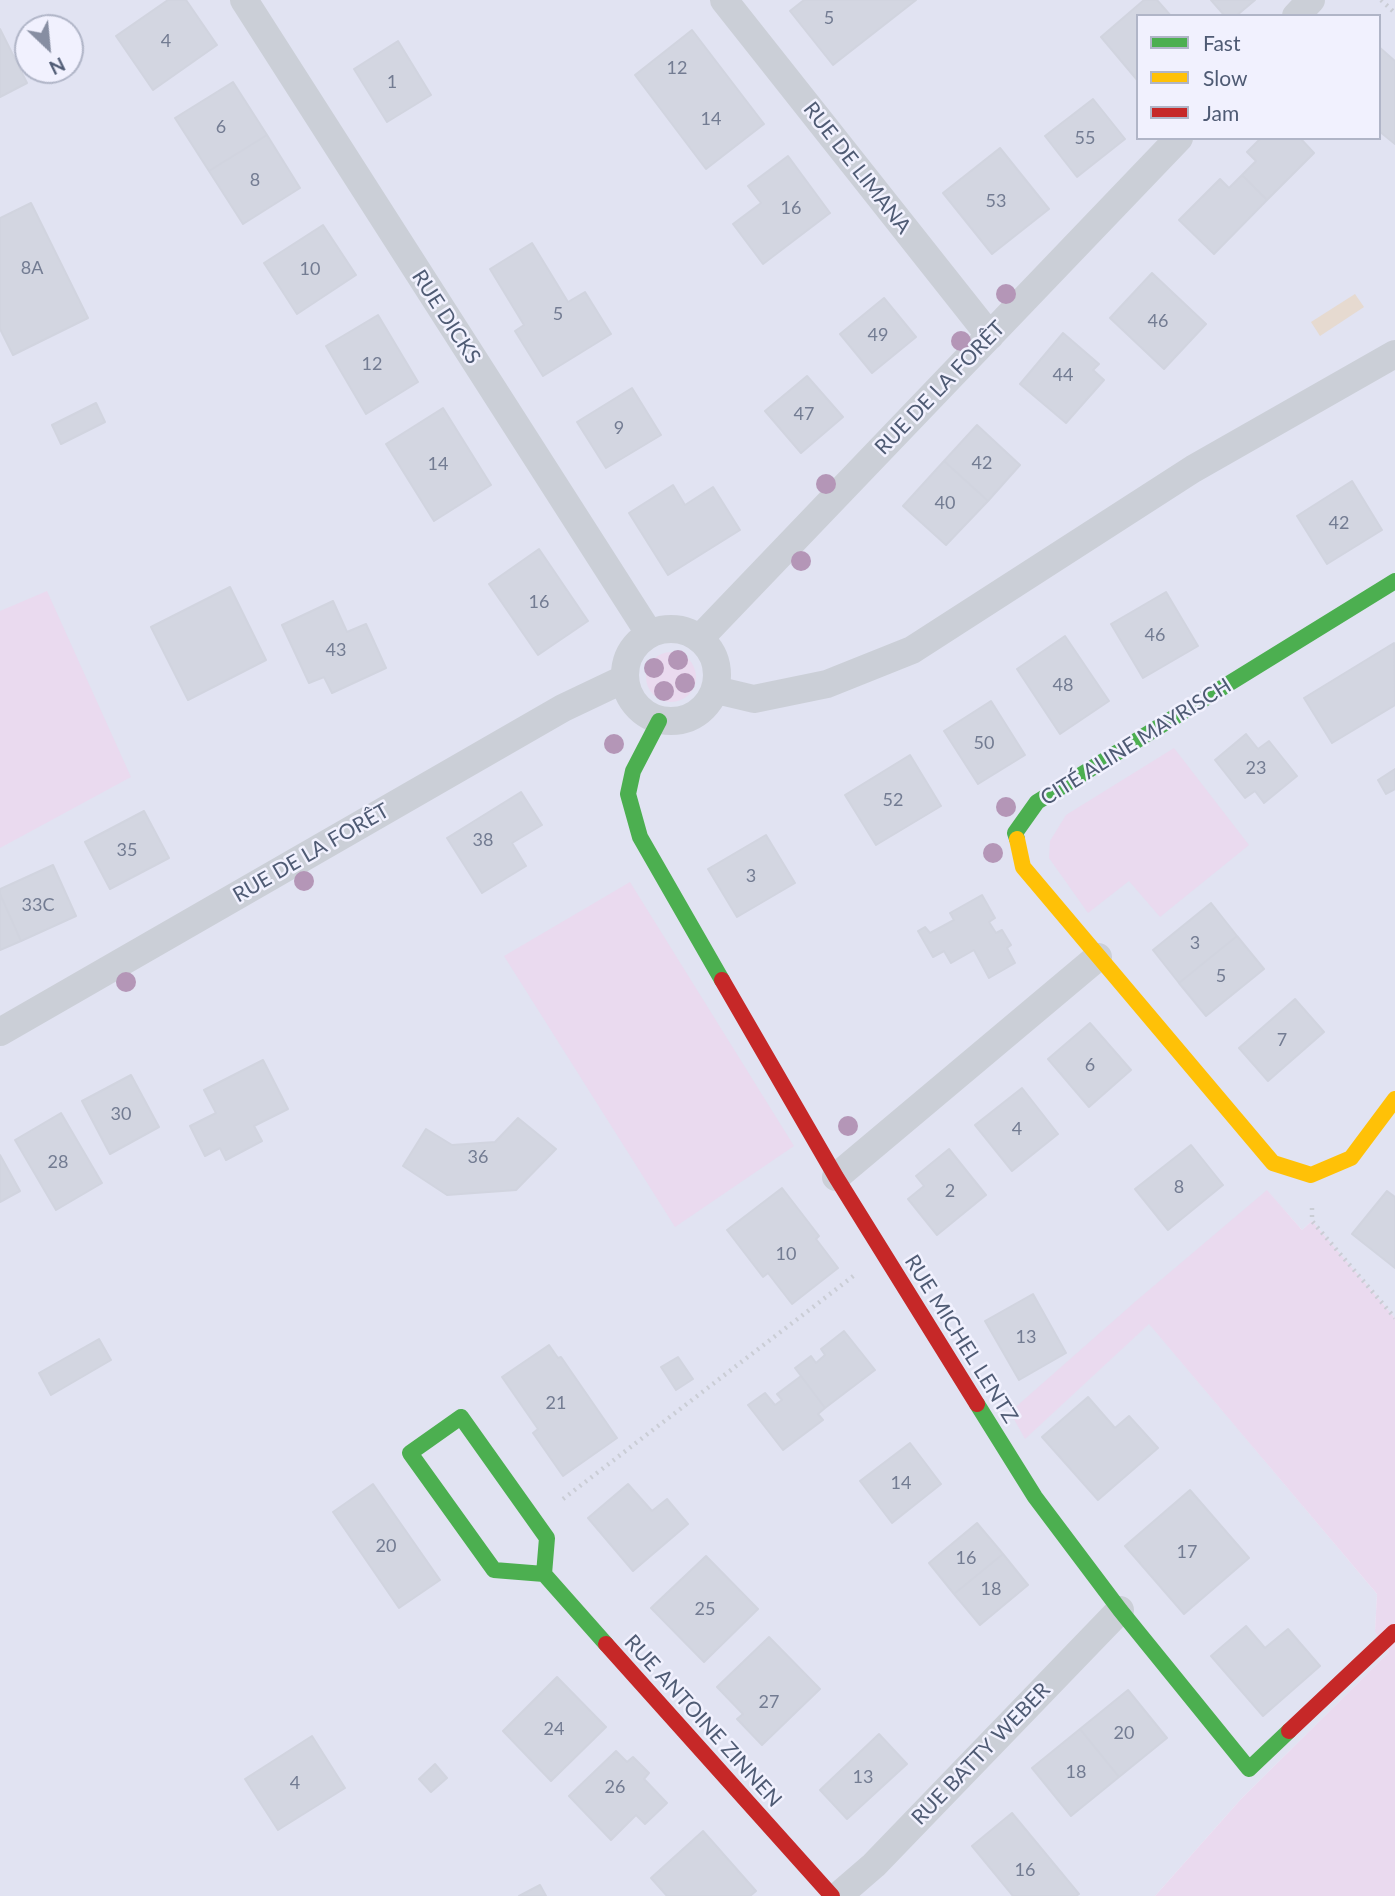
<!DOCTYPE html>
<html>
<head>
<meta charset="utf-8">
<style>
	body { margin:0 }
	#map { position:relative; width:1395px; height:1896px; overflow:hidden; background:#eeeef7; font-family:Lato,sans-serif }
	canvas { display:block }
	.legend { position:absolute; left:1136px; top:14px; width:245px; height:126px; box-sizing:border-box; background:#f1f1fe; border:2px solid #b0b5c7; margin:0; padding:9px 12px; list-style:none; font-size:21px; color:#4f5b74 }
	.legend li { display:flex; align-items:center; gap:14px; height:35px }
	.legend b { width:35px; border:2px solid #b0b5c7 }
	.north { position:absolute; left:14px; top:14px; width:70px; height:70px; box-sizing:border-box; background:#f1f1fe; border:2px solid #b0b5c7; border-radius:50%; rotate:154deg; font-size:19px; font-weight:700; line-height:28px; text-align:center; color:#4f5b74 }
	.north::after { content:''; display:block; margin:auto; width:24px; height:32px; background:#878ea2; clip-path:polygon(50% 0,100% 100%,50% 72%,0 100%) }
</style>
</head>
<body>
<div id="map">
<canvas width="1395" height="1896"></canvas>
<ul class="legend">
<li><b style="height:9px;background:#4caf50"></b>Fast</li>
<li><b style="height:9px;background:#ffc107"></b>Slow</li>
<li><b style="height:9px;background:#c62828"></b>Jam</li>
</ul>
<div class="north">N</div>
</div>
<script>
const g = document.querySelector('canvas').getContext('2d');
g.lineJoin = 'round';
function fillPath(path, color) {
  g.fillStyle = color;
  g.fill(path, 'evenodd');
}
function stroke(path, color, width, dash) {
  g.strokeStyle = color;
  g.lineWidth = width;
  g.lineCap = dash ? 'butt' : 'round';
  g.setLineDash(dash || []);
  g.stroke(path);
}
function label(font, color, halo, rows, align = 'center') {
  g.font = font + ' Lato,sans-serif';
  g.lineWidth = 5;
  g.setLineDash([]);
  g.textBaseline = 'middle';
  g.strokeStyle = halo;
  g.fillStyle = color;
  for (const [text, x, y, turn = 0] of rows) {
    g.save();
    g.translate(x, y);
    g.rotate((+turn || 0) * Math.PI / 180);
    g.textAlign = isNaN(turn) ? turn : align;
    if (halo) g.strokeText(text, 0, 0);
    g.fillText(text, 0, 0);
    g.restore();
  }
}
fillPath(new Path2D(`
	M0,0H1395V1318L1312,1221L1302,1230L1267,1191L1025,1438L1149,1323L1377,1594L1375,1632L1389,1652L1241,1799L1155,1896H0ZM1138,16H1379V138H1138ZM28,28H70V70H28Z`), '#e1e3f2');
fillPath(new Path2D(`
	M47,591L131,777L0,848V611Z
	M646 677a25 25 0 1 1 50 0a25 25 0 1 1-50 0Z
	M1174,748L1249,845L1160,917L1129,881L1088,913L1049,858L1050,841L1066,815Z
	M630,882L794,1146L675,1227L504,956Z
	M1267,1190L1302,1230L1312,1221L1395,1318V1896H1155L1241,1799L1389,1652L1375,1632L1377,1594L1149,1324L1025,1439L1010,1412L1136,1301Z`), '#eadaef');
fillPath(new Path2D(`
	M1355,294L1364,307L1320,336L1311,322Z`), '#e6dad0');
const building = new Path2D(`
	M168,0H186L217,45L153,90L116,36Z
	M804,0H916L833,65L790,11Z
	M1144,0H1157L1171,16H1138V81L1101,37Z
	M1211,0H1255L1236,16H1225Z
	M0,29L27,83L0,97Z
	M692,30L764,124L706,169L635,75Z
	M398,41L431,95L387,122L354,69Z
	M1379,47L1395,61V144L1379,131Z
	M233,82L267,135L209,171L175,118Z
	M1093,99L1125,139L1077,177L1045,136Z
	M267,135L300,188L243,224L209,171Z
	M1261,138H1300L1314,153L1267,200L1242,175L1256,161L1247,152Z
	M1000,148L1049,209L992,254L943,193Z
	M788,156L830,213L763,264L733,224L761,203L748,186Z
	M1242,175L1267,200L1214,254L1179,220L1220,179L1229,188Z
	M31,203L88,318L13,355L0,329V218Z
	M323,225L356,275L297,314L264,263Z
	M532,243L568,302L585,292L611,334L543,376L515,331L524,325L490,269Z
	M1152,273L1206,324L1164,369L1110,318Z
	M884,298L916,337L872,373L840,334Z
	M378,315L418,382L366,414L326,346Z
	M1063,333L1099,364L1093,370L1104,380L1066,423L1020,384Z
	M807,376L843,417L801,453L765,411Z
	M632,388L661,435L606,468L577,422Z
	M96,403L105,422L61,444L52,425Z
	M443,408L491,485L434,521L386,444Z
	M977,425L1020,465L988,501L944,461Z
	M944,461L988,501L946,545L903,506Z
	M1352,481L1382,530L1327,564L1297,516Z
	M673,485L685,505L713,487L740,530L668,575L629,513Z
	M539,549L588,621L538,655L489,584Z
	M230,587L266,660L188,700L151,627Z
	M1166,592L1198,646L1143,678L1111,624Z
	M333,601L347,632L366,624L386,668L332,693L324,677L309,683L282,625Z
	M1065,636L1109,701L1060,734L1017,669Z
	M1394,643L1395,705L1332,743L1304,698Z
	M991,701L1025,755L978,784L944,731Z
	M1246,734L1258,749L1269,741L1297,776L1264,803L1255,791L1245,798L1215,760Z
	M910,755L941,806L876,845L845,795Z
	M1395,769V789L1386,794L1378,780Z
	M521,792L542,825L512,843L526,866L482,893L447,838Z
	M144,811L169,858L110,889L85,842Z
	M766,835L795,883L737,917L708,869Z
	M53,865L76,916L21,941L0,894V889Z
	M0,894L21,941L0,950Z
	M982,895L995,918L989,922L996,933L1002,930L1011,945L1007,948L1015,963L989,978L974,950L951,963L944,951L933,957L918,931L925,927L930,933L954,920L950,913Z
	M1211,903L1237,936L1179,983L1153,950Z
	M1237,936L1264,969L1206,1016L1179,983Z
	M1295,999L1324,1032L1268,1081L1239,1048Z
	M1090,1023L1131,1070L1089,1107L1048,1059Z
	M263,1060L288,1109L254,1126L262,1141L226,1160L220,1148L205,1156L190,1126L216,1113L204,1090Z
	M131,1075L159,1127L110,1154L82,1101Z
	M1022,1088L1058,1134L1012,1171L975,1125Z
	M61,1113L102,1183L56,1210L15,1140Z
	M518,1118L556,1149L516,1190L447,1195L403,1166L426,1129L452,1145L495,1142Z
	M1191,1145L1223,1185L1168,1230L1135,1189Z
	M949,1149L986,1195L937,1235L908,1199L924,1186L916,1176Z
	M0,1155L20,1191L0,1202Z
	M782,1188L819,1236L816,1239L838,1268L792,1304L768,1273L763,1277L727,1230Z
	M1387,1191L1395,1197V1268L1352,1234Z
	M1033,1294L1066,1353L1019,1380L985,1321Z
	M844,1331L875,1370L825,1408L795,1368L811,1356L816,1363L825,1355L821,1349Z
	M99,1339L111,1360L51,1395L39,1373Z
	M549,1345L558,1358L561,1357L617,1438L563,1476L533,1433L538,1429L502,1377Z
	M678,1357L693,1379L676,1390L661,1367Z
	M801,1376L825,1408L818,1414L823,1420L783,1450L748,1405L765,1393L775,1405L782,1400L777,1394Z
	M1088,1397L1115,1428L1129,1416L1158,1448L1098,1500L1042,1437Z
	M910,1443L941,1484L892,1523L860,1481Z
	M373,1484L440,1580L399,1608L333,1512Z
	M628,1484L652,1511L667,1499L688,1524L633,1571L588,1518Z
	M1190,1490L1249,1558L1184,1614L1125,1546Z
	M977,1523L1003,1554L954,1594L929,1563Z
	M1003,1554L1028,1585L980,1625L954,1594Z
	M706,1556L758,1609L704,1662L651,1608Z
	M1246,1626L1265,1648L1288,1629L1320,1666L1263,1716L1211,1656Z
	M769,1637L820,1689L762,1745L737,1719L743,1714L717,1687Z
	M557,1677L606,1727L551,1781L503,1731Z
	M1128,1690L1167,1738L1119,1777L1080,1729Z
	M1080,1729L1119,1777L1071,1816L1032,1768Z
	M879,1734L907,1764L847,1819L820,1790Z
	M312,1736L345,1788L278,1830L245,1779Z
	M616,1751L627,1762L633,1757L649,1773L644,1779L667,1803L645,1824L636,1815L611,1840L569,1796Z
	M435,1764L447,1778L431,1792L419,1779Z
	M1012,1813L1079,1894L1076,1896H1013L972,1846Z
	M703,1831L756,1891L750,1896H667L651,1878Z
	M540,1885L546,1896H519Z`);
fillPath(building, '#d3d6e1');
stroke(building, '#d1d4df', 2);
stroke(new Path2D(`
	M1381,0L1395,13
	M1312,1208V1221L1395,1318
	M563,1499L856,1274`), '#cacdd5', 4.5, [2, 5]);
stroke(new Path2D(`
	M244,0L649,633
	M724,0L990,336
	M1296,16L1311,0
	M625 675a46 46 0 1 1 92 0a46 46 0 1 1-92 0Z
	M701,637L1179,138
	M716,690L754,699L827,684L912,650L1193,469L1395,354
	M0,1032L563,708L624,679
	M836,1177L1098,957
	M838,1896L874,1865L1120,1610`), '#cbcfd7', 28);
stroke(new Path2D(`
	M659,721L633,771L628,794L640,837L722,980
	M1017,839L1015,833L1037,802L1395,581
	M977,1404L1035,1497L1120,1610L1249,1769L1289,1731
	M544,1574L547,1538L461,1417L410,1453L494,1570L544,1574L606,1644`), '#4caf50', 16);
stroke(new Path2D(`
	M1017,839L1023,867L1273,1163L1311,1175L1351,1158L1395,1099`), '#ffc107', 16);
stroke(new Path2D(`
	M722,980L836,1177L977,1404
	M606,1644L832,1896
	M1289,1731L1394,1632L1395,1634`), '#c62828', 16);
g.fillStyle = '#b496b7';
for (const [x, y] of [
	[1006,294],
	[961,341],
	[826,484],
	[801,561],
	[678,660],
	[654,668],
	[685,683],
	[664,691],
	[614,744],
	[1006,807],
	[993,853],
	[304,881],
	[126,982],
	[848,1126]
]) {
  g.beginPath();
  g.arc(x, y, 10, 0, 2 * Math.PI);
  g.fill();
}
label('18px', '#737c92', null, [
	["5",829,18],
	["4",166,41],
	["12",677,68],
	["1",392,82],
	["14",711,119],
	["6",221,127],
	["55",1085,138],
	["8",255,180],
	["53",996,201],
	["16",791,208],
	["8A",32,268],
	["10",310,269],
	["5",558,314],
	["46",1158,321],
	["49",878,335],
	["12",372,364],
	["44",1063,375],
	["47",804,414],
	["9",619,428],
	["42",982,463],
	["14",438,464],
	["40",945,503],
	["42",1339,523],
	["16",539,602],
	["46",1155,635],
	["43",336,650],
	["48",1063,685],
	["50",984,743],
	["23",1256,768],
	["52",893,800],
	["38",483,840],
	["35",127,850],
	["3",751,876],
	["33C",38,905],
	["3",1195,943],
	["5",1221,976],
	["7",1282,1040],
	["6",1090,1065],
	["30",121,1114],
	["4",1017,1129],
	["36",478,1157],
	["28",58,1162],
	["8",1179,1187],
	["2",950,1191],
	["10",786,1254],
	["13",1026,1337],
	["21",556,1403],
	["14",901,1483],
	["20",386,1546],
	["17",1187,1552],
	["16",966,1558],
	["18",991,1589],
	["25",705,1609],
	["27",769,1702],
	["24",554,1729],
	["20",1124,1733],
	["18",1076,1772],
	["13",863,1777],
	["4",295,1783],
	["26",615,1787],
	["16",1025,1870]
]);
label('21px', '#4f5b74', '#f1f1fe', [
	["RUE DE LIMANA",857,168,52],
	["RUE DICKS",446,317,57],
	["RUE DE LA FORÊT",940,388,-46],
	["CITÉ ALINE MAYRISCH",1136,742,-32],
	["RUE DE LA FORÊT",311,853,-30],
	["RUE MICHEL LENTZ",961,1339,58],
	["RUE ANTOINE ZINNEN",703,1721,48],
	["RUE BATTY WEBER",981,1754,-46]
]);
</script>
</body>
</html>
